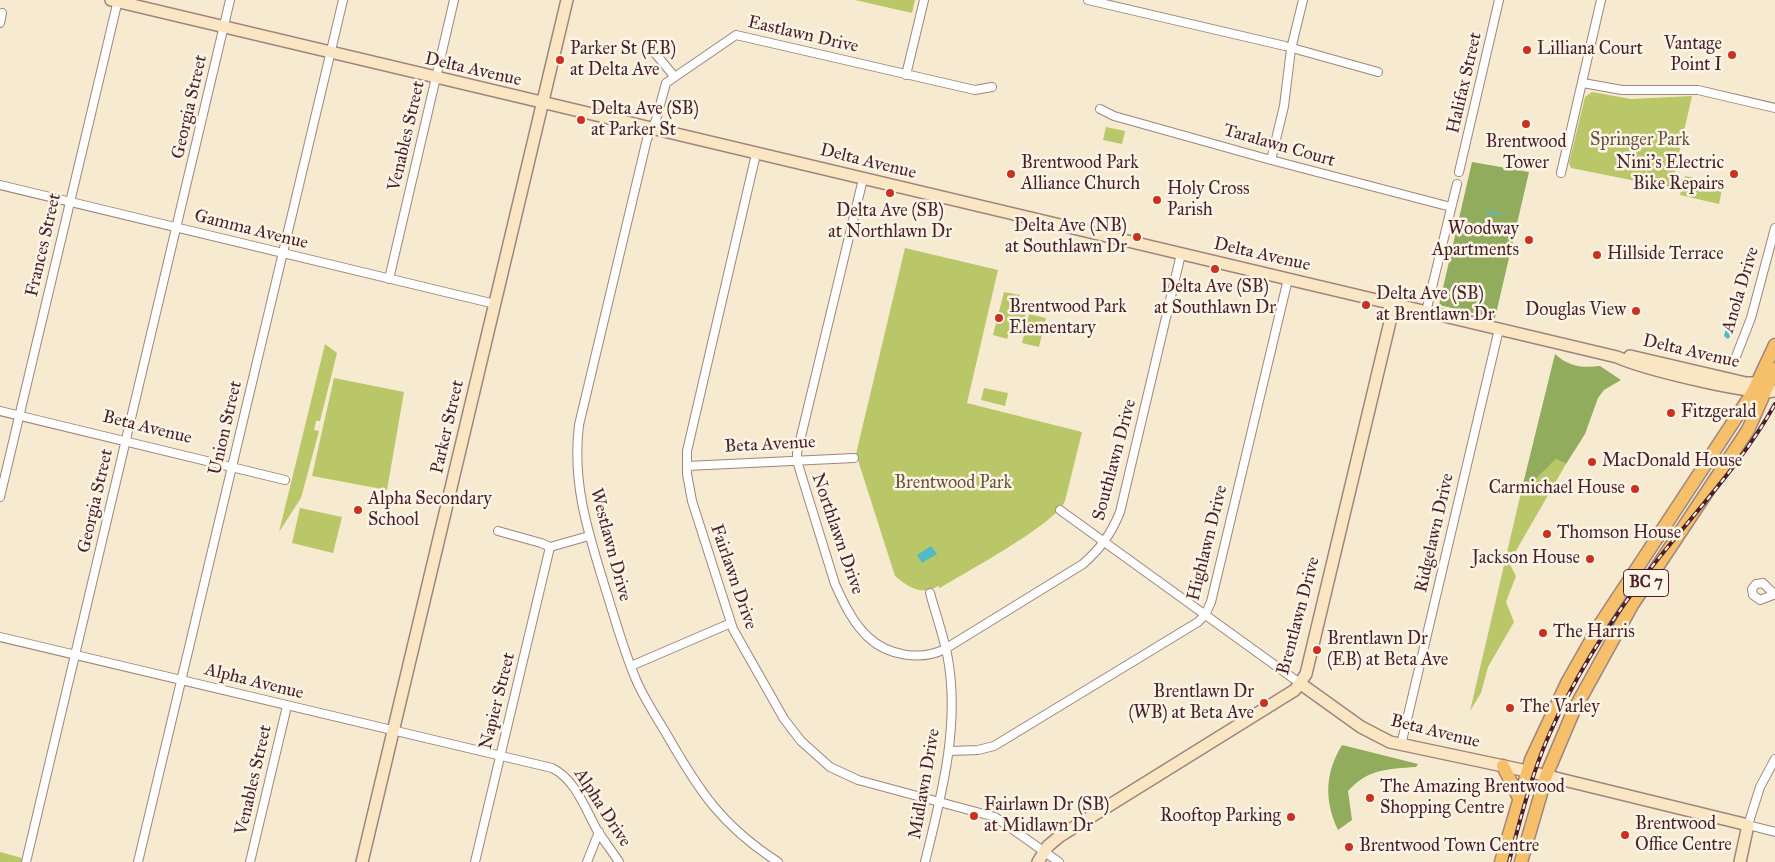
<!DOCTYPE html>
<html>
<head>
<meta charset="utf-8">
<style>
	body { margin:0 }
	canvas { display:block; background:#f6ead1 }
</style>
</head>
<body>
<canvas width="1775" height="862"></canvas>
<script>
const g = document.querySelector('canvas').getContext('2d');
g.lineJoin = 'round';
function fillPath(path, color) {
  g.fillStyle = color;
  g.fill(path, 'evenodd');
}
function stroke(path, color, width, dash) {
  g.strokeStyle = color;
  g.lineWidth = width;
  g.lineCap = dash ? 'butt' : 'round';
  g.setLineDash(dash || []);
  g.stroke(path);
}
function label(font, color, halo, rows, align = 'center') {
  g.font = font + ' "IM FELL Great Primer",serif';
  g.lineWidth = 5;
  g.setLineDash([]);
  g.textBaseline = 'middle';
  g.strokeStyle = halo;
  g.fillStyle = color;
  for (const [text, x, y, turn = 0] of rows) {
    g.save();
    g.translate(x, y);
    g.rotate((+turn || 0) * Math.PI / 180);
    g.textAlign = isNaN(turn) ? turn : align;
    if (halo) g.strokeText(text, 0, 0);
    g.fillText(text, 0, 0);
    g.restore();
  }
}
fillPath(new Path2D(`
	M855,0H915L912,13Z
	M1592,92L1631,99L1692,96L1671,188L1571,168L1569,163L1585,97Z
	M1106,127L1125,131L1122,144L1103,140Z
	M1685,176L1723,184L1719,204L1680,195Z
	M905,248L998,270L967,403L1082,432L1065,501C1056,524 964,573 940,588L938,586C922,597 907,586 895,576L856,454Z
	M1004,292L1020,295L1018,303L1028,306L1024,321L1014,318L1007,339L993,335Z
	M1029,314L1046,318L1039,347L1022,343Z
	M325,344L337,353L320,421H316L314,430L319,431L301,498L279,532Z
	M334,378L404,392L387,490L312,476Z
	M984,388L1008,393L1005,406L981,400Z
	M1556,459L1566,464L1509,563L1516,576L1506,602L1514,622L1488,667L1481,693L1470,711L1522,488H1527Z
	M300,508L342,517L333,553L292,543Z
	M0,852L22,858L21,862H0Z`), '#b9c769');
fillPath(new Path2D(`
	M1472,162L1529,172L1495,318L1439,305Z
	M1555,354C1569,367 1582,368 1600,366L1621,380L1604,390L1598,398L1585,434L1566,464L1556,459L1527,488H1522Z
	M1342,745L1418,764L1416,767C1387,769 1368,769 1348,791L1352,820L1338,830C1324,800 1325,773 1342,745Z`), '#92ac5d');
fillPath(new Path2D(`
	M1727,324L1737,328L1728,339L1724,336Z
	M931,546L937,554L922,563L917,555Z`), '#4ebcc5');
stroke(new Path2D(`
	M1487,212L1499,214`), '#4ebcc5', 2);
const street = new Path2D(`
	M1088,0L1285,46L1378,72
	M0,23L2,13
	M654,52L674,76
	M906,75L924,0
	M1583,83L1622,90H1698L1775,108
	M1100,109L1114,116L1271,160L1451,207
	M756,154L687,451V474L692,501L733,629L784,719L801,741L830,767L858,780L995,817L1059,862
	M1271,160L1284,106L1291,49L1303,0
	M1459,172L1499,0
	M1561,173L1601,0
	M863,179L797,453V461L835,584C843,602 853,623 868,637C888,656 921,661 945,649L1083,564C1101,548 1111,534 1120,512L1181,254
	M0,185L495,304
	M389,279L454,0
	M1426,312L1457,184
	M1735,359L1751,318L1775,228
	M0,411L285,480
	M687,466L854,458
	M0,497L118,0
	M1060,510L1301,684
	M498,531L541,543L550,547L589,536
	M1773,595L1760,600L1753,595L1752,589L1756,584L1763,583L1775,595
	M0,637L552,768C575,779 585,808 597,830C604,841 612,851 619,862
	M631,666L731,623
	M1401,745L1499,329
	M949,751L978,750L994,746L1198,622L1205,615L1211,602L1288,279
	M1775,759L1760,787L1748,825L1775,832
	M26,862L230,0
	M138,862L343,0
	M250,862L287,706
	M475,862L550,547
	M587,862L599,832
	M778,862C722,826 699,791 667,735C657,718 645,700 637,682C623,650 614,615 603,581C587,529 572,481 579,425L647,139L656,120L666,83L736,35L975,90L992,87
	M925,862C941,797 960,727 948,659C944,637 936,615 930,593`);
const secondary = new Path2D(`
	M111,0L1617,357C1641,368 1751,396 1775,391
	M1630,356L1746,383H1766
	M1301,684L1361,727L1390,742L1527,771L1748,825L1740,862
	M362,862L567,0
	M1038,862L1048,846L1060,836L1295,690L1306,674L1394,305`);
const primary = new Path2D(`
	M1503,766L1519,798
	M1501,862L1531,760L1567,683L1601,623L1753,392L1775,345
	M1521,862L1546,776L1574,710L1632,605L1748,430L1775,369`);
stroke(street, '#a0847e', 10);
stroke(secondary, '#a0847e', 14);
stroke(primary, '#a0847e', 15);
stroke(street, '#fff', 8);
stroke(secondary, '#fbe6c4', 11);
stroke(primary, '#f6c06b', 12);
const rail = new Path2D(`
	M1509,862C1520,820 1531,776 1549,735C1574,678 1609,623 1647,573C1690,517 1740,467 1775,404`);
stroke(rail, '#4a1f2b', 4);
stroke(rail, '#fcf5e5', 2, [5.5]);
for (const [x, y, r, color] of [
	[1527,50,5,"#c8321e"],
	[1732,55,5,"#c8321e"],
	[560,60,5,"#c8321e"],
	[581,120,5,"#c8321e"],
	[1526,124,5,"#c8321e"],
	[1011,174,5,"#c8321e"],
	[1734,174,5,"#c8321e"],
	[890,193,5,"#c8321e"],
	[1157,200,5,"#c8321e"],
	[1137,237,5,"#c8321e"],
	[1529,240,5,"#c8321e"],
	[1597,255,5,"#c8321e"],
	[1215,269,5,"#c8321e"],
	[1366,305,5,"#c8321e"],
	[1636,311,5,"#c8321e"],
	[999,318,5,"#c8321e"],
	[1671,413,5,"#c8321e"],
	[1592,462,5,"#c8321e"],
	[1635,489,5,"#c8321e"],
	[358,510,5,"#c8321e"],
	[1547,534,5,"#c8321e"],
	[1590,559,5,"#c8321e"],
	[1543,633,5,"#c8321e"],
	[1317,650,5,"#c8321e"],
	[1264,703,5,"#c8321e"],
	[1510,708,5,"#c8321e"],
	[1370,798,5,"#c8321e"],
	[974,816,5,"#c8321e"],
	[1291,817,5,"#c8321e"],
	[1625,835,5,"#c8321e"],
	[1349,847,5,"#c8321e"]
]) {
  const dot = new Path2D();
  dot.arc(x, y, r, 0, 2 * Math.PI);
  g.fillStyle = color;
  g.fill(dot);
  stroke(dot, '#fcf5e5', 2);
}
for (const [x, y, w] of [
	[1646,583,45]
]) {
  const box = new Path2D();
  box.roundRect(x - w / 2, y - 13.5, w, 27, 4);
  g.fillStyle = '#fcf5e5';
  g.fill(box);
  stroke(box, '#4a1f2b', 1);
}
label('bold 16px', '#4a1f2b', null, [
	["BC 7",1646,583]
]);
label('18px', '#4a1f2b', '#fcf5e5', [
	["Eastlawn Drive",803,35,13],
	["Delta Avenue",473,70,13],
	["Halifax Street",1465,83,-77],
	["Georgia Street",190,107,-77],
	["Venables Street",407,136,-77],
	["Taralawn Court",1279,146,16],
	["Delta Avenue",868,162,14],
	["Gamma Avenue",251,230,14],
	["Frances Street",44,245,-77],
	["Delta Avenue",1262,255,13],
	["Anola Drive",1741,290,-73],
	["Delta Avenue",1691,352,13],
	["Parker Street",448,427,-77],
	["Beta Avenue",147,428,14],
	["Union Street",226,428,-77],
	["Beta Avenue",770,445,-3],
	["Southlawn Drive",1115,460,-75],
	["Georgia Street",96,501,-77],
	["Ridgelawn Drive",1435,533,-77],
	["Northlawn Drive",837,534,71],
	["Highlawn Drive",1208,543,-76],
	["Westlawn Drive",610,545,75],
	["Fairlawn Drive",733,577,71],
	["Brentlawn Drive",1299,616,-75],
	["Alpha Avenue",254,682,14],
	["Napier Street",498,701,-76],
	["Beta Avenue",1435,732,14],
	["Venables Street",254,780,-77],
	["Midlawn Drive",925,784,-80],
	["Alpha Drive",602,808,57]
]);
label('18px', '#4a1f2b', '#fcf5e5', [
	["Vantage",1722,45,"right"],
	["Point I",1722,66,"right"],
	["Parker St (EB)",570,50],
	["at Delta Ave",570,71],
	["Lilliana Court",1537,50],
	["Delta Ave (SB)",591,110],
	["at Parker St",591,131],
	["Brentwood",1526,143,"center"],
	["Tower",1526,164,"center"],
	["Brentwood Park",1021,164],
	["Alliance Church",1021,185],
	["Nini's Electric",1724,164,"right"],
	["Bike Repairs",1724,185,"right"],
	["Holy Cross",1167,190],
	["Parish",1167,211],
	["Delta Ave (SB)",890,212,"center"],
	["at Northlawn Dr",890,233,"center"],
	["Delta Ave (NB)",1127,227,"right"],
	["at Southlawn Dr",1127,248,"right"],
	["Woodway",1519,230,"right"],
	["Apartments",1519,251,"right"],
	["Hillside Terrace",1607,255],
	["Delta Ave (SB)",1215,288,"center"],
	["at Southlawn Dr",1215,309,"center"],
	["Delta Ave (SB)",1376,295],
	["at Brentlawn Dr",1376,316],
	["Brentwood Park",1009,308],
	["Elementary",1009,329],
	["Douglas View",1626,311,"right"],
	["Fitzgerald",1681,413],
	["MacDonald House",1602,462],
	["Carmichael House",1625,489,"right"],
	["Alpha Secondary",368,500],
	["School",368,521],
	["Thomson House",1557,534],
	["Jackson House",1580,559,"right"],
	["The Harris",1553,633],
	["Brentlawn Dr",1327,640],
	["(EB) at Beta Ave",1327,661],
	["Brentlawn Dr",1254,693,"right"],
	["(WB) at Beta Ave",1254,714,"right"],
	["The Varley",1520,708],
	["The Amazing Brentwood",1380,788],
	["Shopping Centre",1380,809],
	["Fairlawn Dr (SB)",984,806],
	["at Midlawn Dr",984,827],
	["Rooftop Parking",1281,817,"right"],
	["Brentwood",1635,825],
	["Office Centre",1635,846],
	["Brentwood Town Centre",1359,847]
], 'left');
label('18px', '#6b513e', '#fcf5e5', [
	["Springer Park",1640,141],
	["Brentwood Park",953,484]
]);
</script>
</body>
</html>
